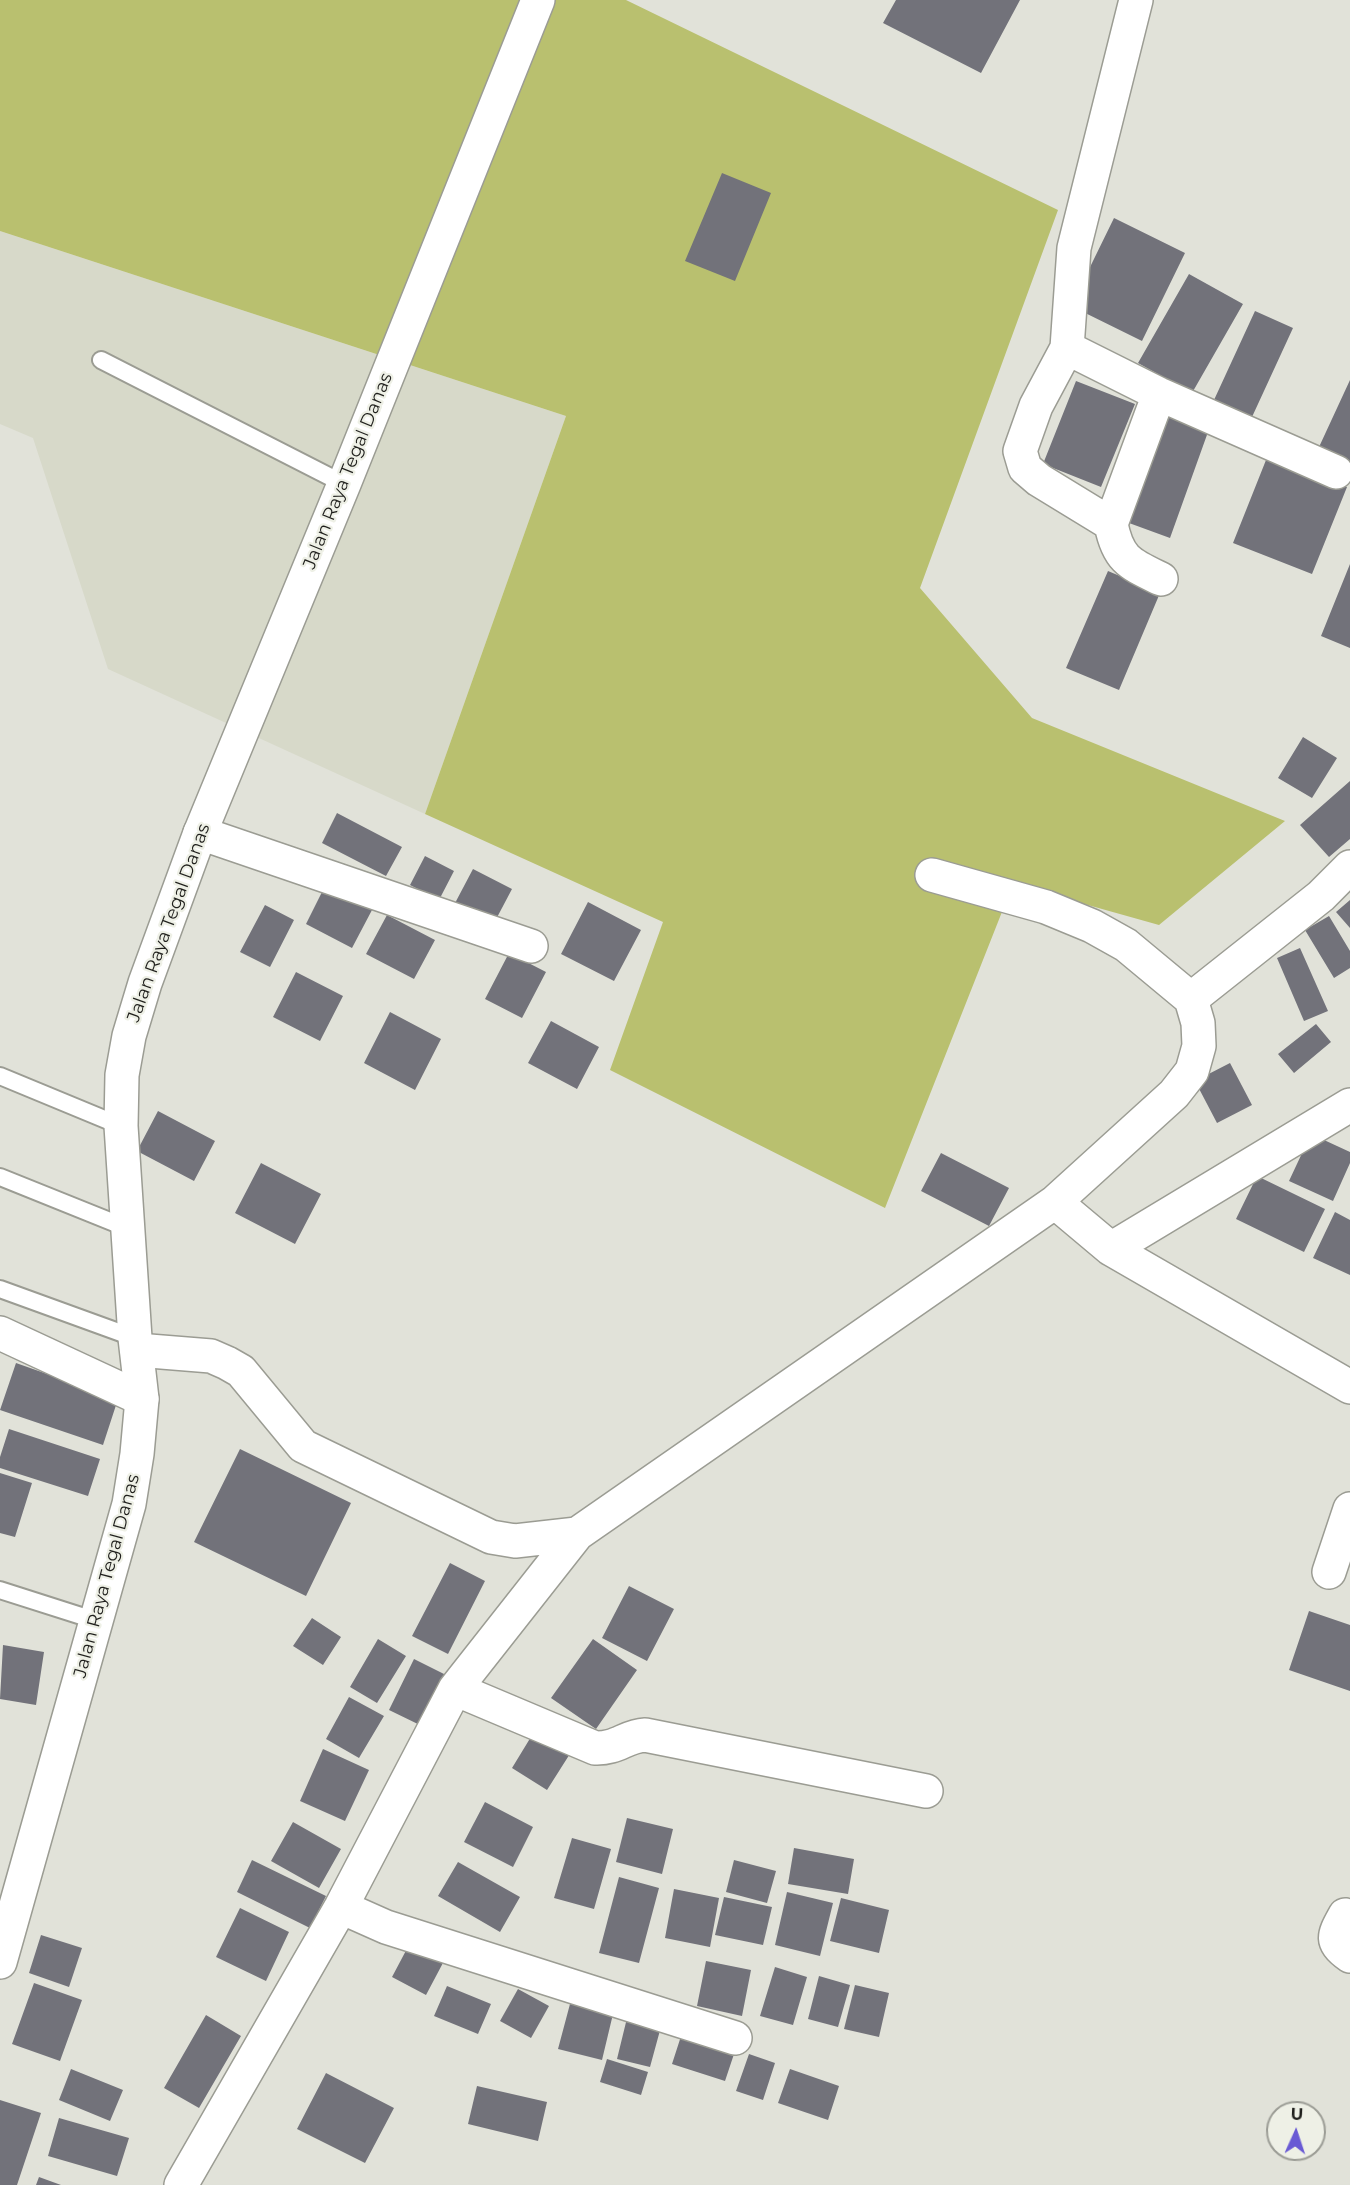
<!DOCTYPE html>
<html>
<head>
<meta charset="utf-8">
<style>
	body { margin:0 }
	#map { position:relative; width:1350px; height:2185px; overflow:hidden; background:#e1e2d9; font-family:Montserrat,sans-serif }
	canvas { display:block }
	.north { position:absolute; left:1266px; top:2101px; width:60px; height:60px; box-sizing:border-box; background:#eef0e6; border:2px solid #9b9c95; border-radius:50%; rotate:3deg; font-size:16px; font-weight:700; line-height:24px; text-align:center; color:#1f1f1c }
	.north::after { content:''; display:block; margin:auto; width:21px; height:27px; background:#695ad4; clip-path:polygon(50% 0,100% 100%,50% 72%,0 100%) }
</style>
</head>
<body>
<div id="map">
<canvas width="1350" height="2185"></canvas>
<div class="north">U</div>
</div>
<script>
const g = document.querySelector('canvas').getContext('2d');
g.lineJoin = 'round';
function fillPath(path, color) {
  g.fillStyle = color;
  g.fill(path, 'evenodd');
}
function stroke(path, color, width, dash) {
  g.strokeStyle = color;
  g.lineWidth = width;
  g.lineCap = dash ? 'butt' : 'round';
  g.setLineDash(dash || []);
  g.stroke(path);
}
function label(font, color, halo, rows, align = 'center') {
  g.font = font + ' Montserrat,sans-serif';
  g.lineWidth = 4.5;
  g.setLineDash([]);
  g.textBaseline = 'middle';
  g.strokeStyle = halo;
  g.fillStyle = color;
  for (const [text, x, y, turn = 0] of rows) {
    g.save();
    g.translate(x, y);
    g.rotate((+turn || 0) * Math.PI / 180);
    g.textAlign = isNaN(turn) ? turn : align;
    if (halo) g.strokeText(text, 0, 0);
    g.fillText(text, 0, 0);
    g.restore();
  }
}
fillPath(new Path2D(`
	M0,231L566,416L425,814L108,669L33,438L0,424Z`), '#d7d9c9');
fillPath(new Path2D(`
	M0,0H626L1058,210L920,588L1032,718L1285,821L1159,925L1013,884L885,1208L610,1070L663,922L425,814L566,416L0,231Z`), '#b9c06f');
fillPath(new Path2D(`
	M896,0H1020L981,73L883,23Z
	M722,173L771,193L735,281L685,261Z
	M1114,218L1185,253L1142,341L1071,306Z
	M1189,274L1243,304L1192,393L1138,363Z
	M1255,311L1293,328L1252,417L1214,400Z
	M1350,380V476L1313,460Z
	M1076,381L1135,404L1101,487L1043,464Z
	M1168,417L1208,432L1170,538L1129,523Z
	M1268,455L1347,487L1312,574L1233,543Z
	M1350,564V648L1321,636Z
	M1108,571L1160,593L1119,690L1066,668Z
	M1303,737L1337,758L1312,798L1278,778Z
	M1350,781V839L1329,857L1300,825Z
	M337,813L402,847L386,876L322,843Z
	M425,856L454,871L439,900L410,885Z
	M473,869L512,889L493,925L454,905Z
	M325,886L372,910L352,948L306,924Z
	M1350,900V928L1336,912Z
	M588,902L641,930L614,981L561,954Z
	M265,905L294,920L270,967L240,952Z
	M387,915L435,940L414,979L366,954Z
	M1329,916L1350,951V968L1334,978L1305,930Z
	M1300,948L1328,1011L1304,1021L1277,958Z
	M509,953L546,972L522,1018L485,999Z
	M296,972L343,996L320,1041L273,1017Z
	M390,1012L441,1039L415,1090L364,1063Z
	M551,1021L599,1047L577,1089L528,1063Z
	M1316,1024L1331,1042L1294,1073L1278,1054Z
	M1230,1063L1252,1105L1217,1123L1195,1081Z
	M158,1111L215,1141L194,1181L137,1151Z
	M1311,1134L1350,1152V1163L1333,1201L1289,1181Z
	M941,1153L1009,1188L989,1226L921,1191Z
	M261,1163L321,1194L295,1244L235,1213Z
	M1257,1176L1325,1209L1304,1252L1236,1219Z
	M1335,1212L1350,1220V1275L1313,1258Z
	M16,1363L118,1399L103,1445L0,1410Z
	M9,1429L100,1459L88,1496L0,1468V1457Z
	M240,1449L351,1503L306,1596L194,1542Z
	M0,1473L32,1483L15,1537L0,1533Z
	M450,1563L485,1581L448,1654L412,1636Z
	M629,1586L674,1609L647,1661L602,1638Z
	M1309,1611L1350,1625V1691L1289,1670Z
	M312,1618L341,1637L323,1665L293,1646Z
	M378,1639L406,1656L377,1703L350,1687Z
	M593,1639L637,1670L596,1729L551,1698Z
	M3,1645L44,1652L36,1705L0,1699Z
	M414,1659L450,1677L424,1727L389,1710Z
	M349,1697L384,1716L359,1758L326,1739Z
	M537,1727L573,1749L547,1790L512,1768Z
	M323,1749L369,1770L345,1821L300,1801Z
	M485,1802L533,1827L513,1867L464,1842Z
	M627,1818L673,1829L662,1874L616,1862Z
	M293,1822L341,1849L319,1888L271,1861Z
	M572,1838L611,1849L594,1909L554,1898Z
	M794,1848L854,1859L848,1894L788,1884Z
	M252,1860L326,1896L310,1928L237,1892Z
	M734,1860L776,1871L767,1903L726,1892Z
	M458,1862L520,1897L500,1932L438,1896Z
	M619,1877L659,1888L639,1963L599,1953Z
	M674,1889L719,1898L710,1947L665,1938Z
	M787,1892L833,1903L820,1956L775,1945Z
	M724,1897L772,1907L763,1945L715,1935Z
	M841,1898L889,1910L879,1953L830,1941Z
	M240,1908L289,1932L266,1981L216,1957Z
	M41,1935L82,1948L69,1987L29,1973Z
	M410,1943L444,1961L426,1995L392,1977Z
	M706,1961L751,1970L742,2016L697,2006Z
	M775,1967L807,1977L793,2025L760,2016Z
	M819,1976L850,1985L838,2027L808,2019Z
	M34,1983L82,2000L60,2061L12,2044Z
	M855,1985L889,1993L879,2037L844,2029Z
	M447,1986L491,2004L478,2034L434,2016Z
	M518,1989L549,2006L531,2038L500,2021Z
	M570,2004L613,2014L602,2060L558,2049Z
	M628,2014L662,2023L650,2067L617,2059Z
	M206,2015L241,2036L199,2108L164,2088Z
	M683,2030L736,2048L725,2081L672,2064Z
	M749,2054L775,2063L763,2100L736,2091Z
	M607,2059L648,2072L641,2095L600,2082Z
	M71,2069L123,2090L110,2121L59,2100Z
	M790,2069L839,2086L828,2120L778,2103Z
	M326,2073L394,2108L365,2163L297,2129Z
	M477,2086L547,2102L538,2141L468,2124Z
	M0,2100L41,2113L17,2185H0Z
	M59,2118L129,2138L117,2176L48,2156Z
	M39,2177L61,2185H36Z`), '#72727a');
const service = new Path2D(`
	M101,360L344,484
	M0,1076L121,1126
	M0,1177L127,1228
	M0,1289L135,1338
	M0,1590L97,1621`);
const minor = new Path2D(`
	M1136,0L1074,248L1067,348L1036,406L1020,451L1025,468L1039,480L1111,524C1118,560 1130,564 1161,579
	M1067,348L1159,394L1336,472
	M1111,524L1159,394
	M200,833L531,946
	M932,875L1046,907L1092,926L1126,945L1191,999L1198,1023L1199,1046L1192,1071L1174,1094L1055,1202
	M1191,999L1321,896L1350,867
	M1111,1249L1350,1387
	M0,1333L142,1399
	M137,1350L211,1356L227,1363L241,1371L303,1446L491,1537L515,1541L577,1534
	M1329,1572L1350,1509
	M455,1689L595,1748C617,1749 626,1736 645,1735L926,1791
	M341,1907L386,1927L735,2038
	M1345,1915C1334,1935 1329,1942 1350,1956
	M181,2185L341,1907L455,1689L577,1534L1055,1202L1111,1249L1350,1105`);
const tertiary = new Path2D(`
	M0,1962L129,1504L137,1454L142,1399L135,1338L121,1126L122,1075L129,1036L145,983L200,833L344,484L538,0`);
stroke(service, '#9b9c93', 20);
stroke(minor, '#9b9c93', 36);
stroke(tertiary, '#9b9c93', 36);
stroke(service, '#fff', 16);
stroke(minor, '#fff', 33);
stroke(tertiary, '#fff', 33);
label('18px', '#1f1f1c', '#eef0e6', [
	["Jalan Raya Tegal Danas",348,471,-68],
	["Jalan Raya Tegal Danas",169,923,-70],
	["Jalan Raya Tegal Danas",107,1576,-75]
]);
</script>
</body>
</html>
